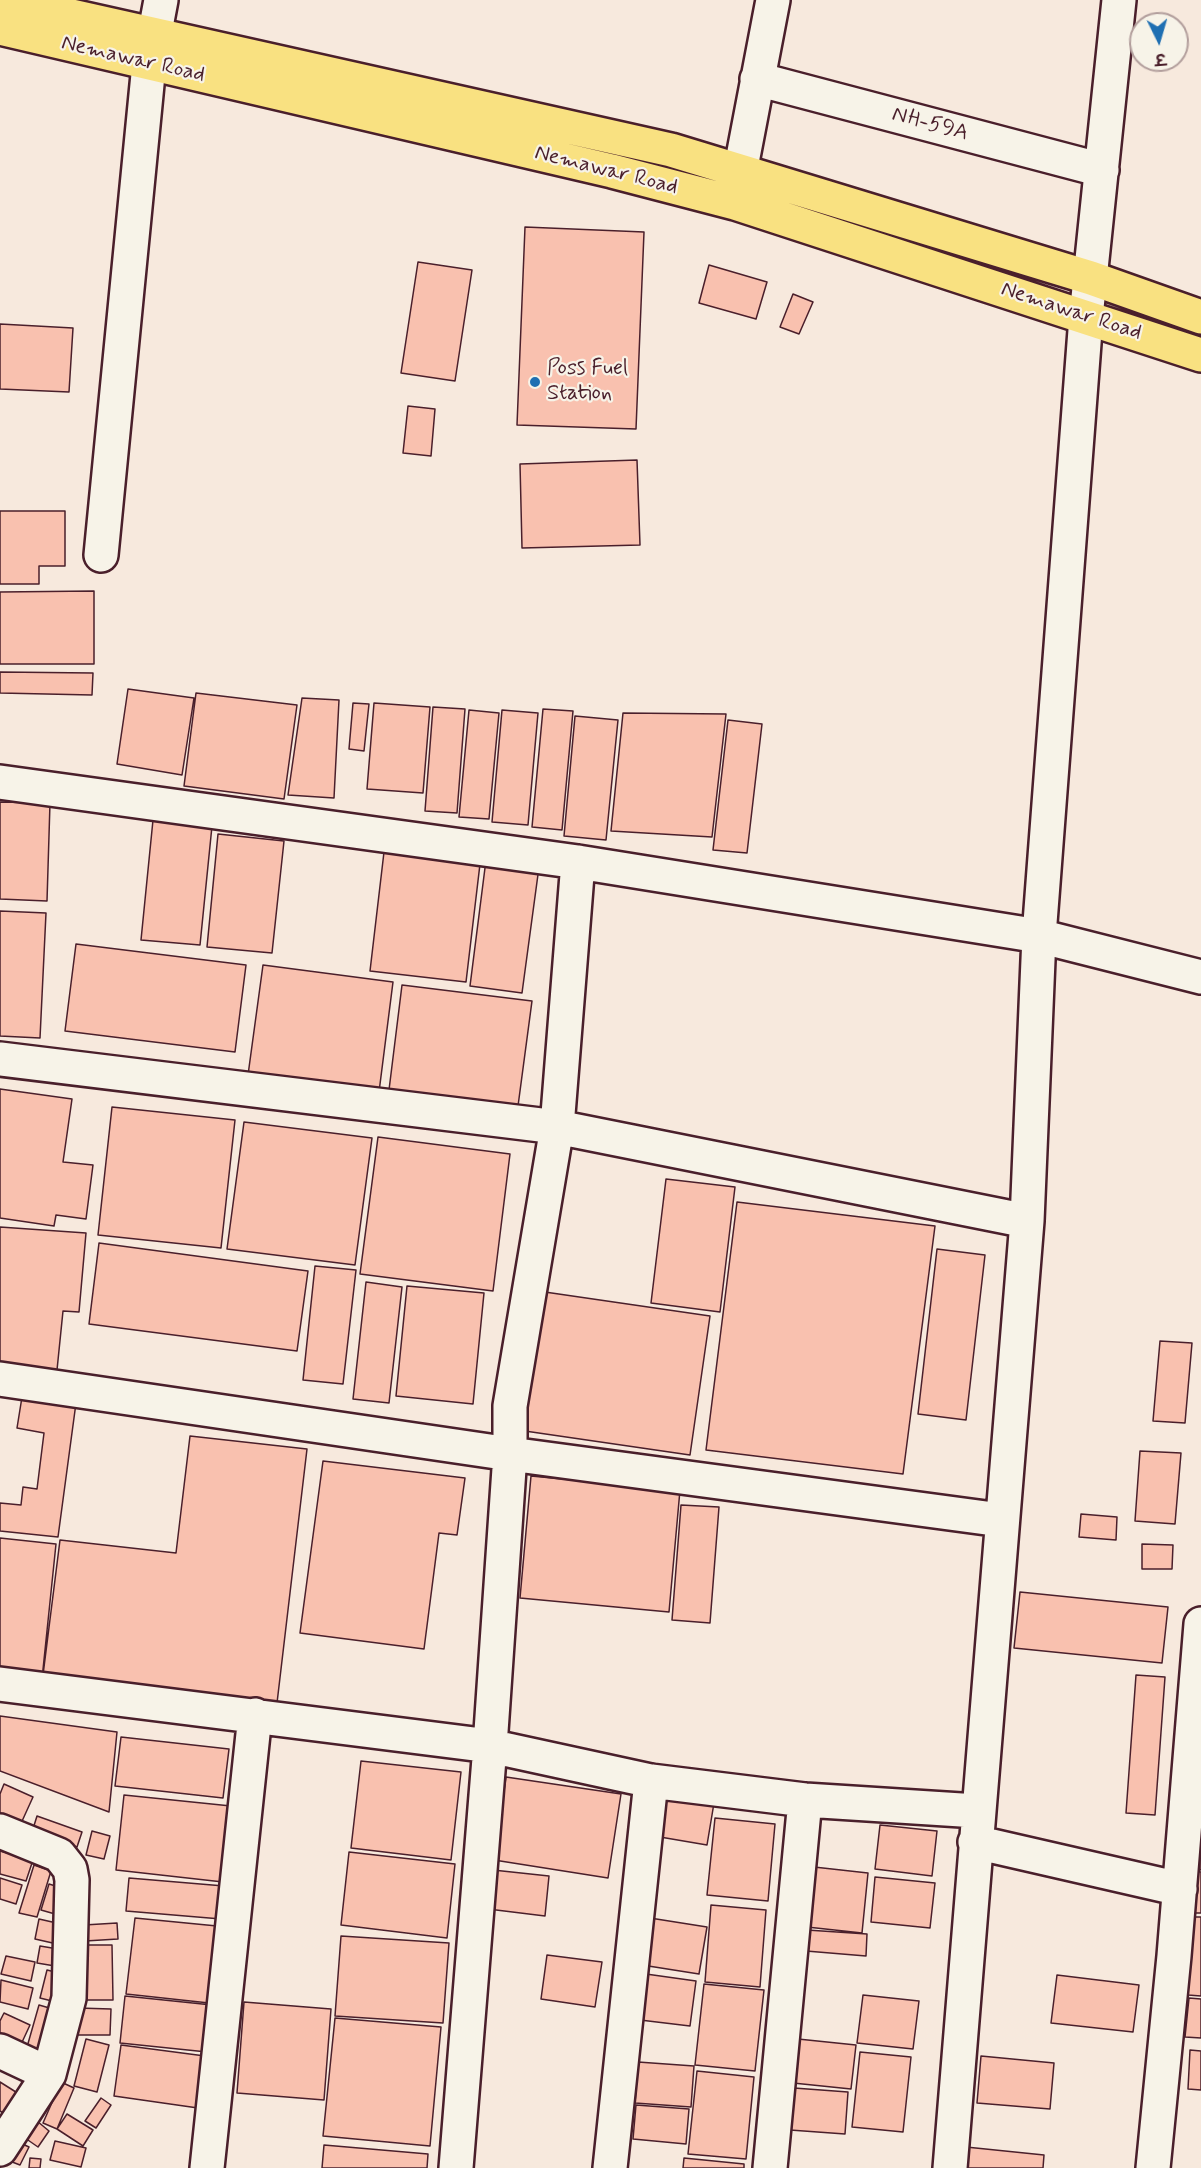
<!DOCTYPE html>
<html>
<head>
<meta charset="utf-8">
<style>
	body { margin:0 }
	#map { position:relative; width:1201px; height:2168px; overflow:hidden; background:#f7e9dd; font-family:Mynerve,"Playpen Sans Deva",sans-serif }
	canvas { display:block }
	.north { position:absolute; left:1129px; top:12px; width:60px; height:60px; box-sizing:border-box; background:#f7f3e8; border:2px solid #b29e9c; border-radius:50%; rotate:175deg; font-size:16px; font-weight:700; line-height:24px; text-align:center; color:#4a1f2b }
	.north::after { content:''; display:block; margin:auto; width:21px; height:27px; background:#1f6fb2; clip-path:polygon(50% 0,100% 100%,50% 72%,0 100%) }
</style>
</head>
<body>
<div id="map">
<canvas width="1201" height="2168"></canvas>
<div class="north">उ</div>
</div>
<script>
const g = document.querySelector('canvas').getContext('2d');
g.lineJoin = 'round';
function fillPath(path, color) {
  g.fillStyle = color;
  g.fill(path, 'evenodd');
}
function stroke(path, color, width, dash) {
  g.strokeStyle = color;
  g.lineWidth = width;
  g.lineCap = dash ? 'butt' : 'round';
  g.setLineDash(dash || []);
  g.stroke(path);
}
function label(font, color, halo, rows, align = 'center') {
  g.font = font + ' Mynerve,sans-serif';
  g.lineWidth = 4.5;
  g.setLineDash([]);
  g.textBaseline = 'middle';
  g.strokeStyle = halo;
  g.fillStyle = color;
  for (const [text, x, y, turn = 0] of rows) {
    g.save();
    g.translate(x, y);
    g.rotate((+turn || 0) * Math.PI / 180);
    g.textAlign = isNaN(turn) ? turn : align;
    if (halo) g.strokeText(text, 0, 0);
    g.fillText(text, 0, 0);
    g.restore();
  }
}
const building = new Path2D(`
	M525,227L644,232L636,429L517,425Z
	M418,262L472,270L455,381L401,373Z
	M709,265L767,282L756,319L699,303Z
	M793,294L813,302L799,334L780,327Z
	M0,324L73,328L69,392L0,389Z
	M408,406L435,409L431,456L403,453Z
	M637,460L640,545L522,548L520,464Z
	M0,511H65V566H39V584H0Z
	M94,591V664H0V592Z
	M0,672L93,673L92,695L0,693Z
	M128,689L194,698L182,775L117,764Z
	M196,693L297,705L284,799L184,786Z
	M302,698L339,700L334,798L288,795Z
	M353,703L369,704L364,751L349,749Z
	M374,703L430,707L423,793L367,789Z
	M433,707L465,709L457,813L425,811Z
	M543,709L573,711L562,830L532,827Z
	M469,710L499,713L489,819L459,817Z
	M502,710L538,713L528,825L492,822Z
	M623,713L726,714L712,837L611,831Z
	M575,716L618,720L606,840L564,836Z
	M728,720L762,724L747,853L713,850Z
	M0,802L50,803L47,901L0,899Z
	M153,820L212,826L200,945L141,940Z
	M218,834L284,841L272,953L207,947Z
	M384,852L480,864L466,982L370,971Z
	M486,860L539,867L522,993L470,986Z
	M0,911L46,913L40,1038L0,1036Z
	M76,944L246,965L235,1052L65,1031Z
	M263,965L393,982L379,1092L248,1075Z
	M402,985L532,1001L518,1106L389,1090Z
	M0,1089L72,1099L63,1162L93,1165L86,1219L56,1215L54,1226L0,1218Z
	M112,1107L235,1120L221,1248L98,1235Z
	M244,1122L372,1138L355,1265L227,1249Z
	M378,1137L510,1154L493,1291L360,1274Z
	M666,1179L735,1187L720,1312L651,1303Z
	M737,1202L935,1226L903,1474L706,1450Z
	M0,1227L86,1233L79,1312L63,1311L57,1370L0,1364Z
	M99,1243L308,1271L297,1351L89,1324Z
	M937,1249L985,1255L966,1420L918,1414Z
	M315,1266L356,1270L343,1384L303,1380Z
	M366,1282L402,1287L389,1403L353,1399Z
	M407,1286L484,1293L473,1404L396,1396Z
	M538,1291L710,1316L690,1455L518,1430Z
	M1160,1341L1192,1343L1185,1423L1153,1421Z
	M22,1397L76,1403L58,1537L0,1531V1503L21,1505L23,1487L37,1489L44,1433L17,1428Z
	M190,1436L307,1449L277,1703L43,1675L60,1540L176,1553Z
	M1140,1451L1181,1453L1175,1524L1135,1521Z
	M323,1461L465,1478L457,1535L439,1533L424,1649L300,1633Z
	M531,1476L680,1490L669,1612L520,1598Z
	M681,1505L719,1507L710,1623L672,1620Z
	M1081,1514L1117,1517L1116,1540L1079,1537Z
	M0,1538L56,1544L42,1679L0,1675Z
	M1142,1544L1173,1545L1172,1569H1142Z
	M1020,1592L1168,1607L1162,1663L1014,1648Z
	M1136,1675L1165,1677L1155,1815L1126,1813Z
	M0,1716L117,1732L109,1812L0,1771Z
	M121,1737L229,1749L223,1798L115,1786Z
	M361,1761L461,1772L451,1860L351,1848Z
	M506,1777L621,1794L608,1878L494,1860Z
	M4,1784L33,1797L18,1830L0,1822V1794Z
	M1201,1788V1870L1195,1869Z
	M124,1795L231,1806L223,1882L116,1870Z
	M667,1795L714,1803L707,1845L660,1837Z
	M37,1816L82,1832L77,1847L32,1832Z
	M715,1818L775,1824L768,1901L707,1895Z
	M880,1825L937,1831L932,1876L875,1869Z
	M92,1831L110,1836L104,1859L86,1855Z
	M0,1851L33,1860L26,1881L0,1874Z
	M349,1852L455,1864L447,1938L341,1925Z
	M34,1865L51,1871L37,1917L19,1913Z
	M814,1867L868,1873L862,1933L807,1927Z
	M493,1870L549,1876L545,1916L488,1909Z
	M1194,1871L1201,1872V1913H1191Z
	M875,1877L935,1883L930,1928L871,1922Z
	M0,1878L22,1885L16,1904L0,1899Z
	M129,1878L224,1886L221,1919L126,1911Z
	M49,1884L62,1888L55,1914L41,1910Z
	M711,1905L766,1910L760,1987L705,1982Z
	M1192,1917H1201V1996L1188,1995Z
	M135,1918L217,1926L209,2003L126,1994Z
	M650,1918L707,1927L699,1974L642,1965Z
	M39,1919L61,1924L57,1944L35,1939Z
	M117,1923L118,1939L85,1941L84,1925Z
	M807,1930L867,1934L866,1956L806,1951Z
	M341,1936L449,1943L443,2023L335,2016Z
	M81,1945H112L113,2000H81Z
	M40,1946L64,1950L61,1967L37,1963Z
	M547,1955L602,1962L595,2007L541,1999Z
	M6,1956L35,1962L31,1981L1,1974Z
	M47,1970L63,1974L56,2002L40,1998Z
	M646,1974L696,1981L690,2026L640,2020Z
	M1057,1975L1139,1985L1133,2032L1051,2023Z
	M1,1980L33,1988L28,2009L0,2002Z
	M704,1984L764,1990L755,2071L695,2065Z
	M863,1995L919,2001L913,2049L857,2043Z
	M125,1996L212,2005L207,2052L120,2043Z
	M1189,1998L1201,1999V2038L1185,2037Z
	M244,2002L331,2009L324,2100L237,2093Z
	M39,2005L60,2011L45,2061L25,2054Z
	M78,2008L111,2009L110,2035H77Z
	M4,2013L30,2025L17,2053L0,2046V2021Z
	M335,2018L441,2027L430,2146L323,2136Z
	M86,2039L109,2045L97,2092L74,2086Z
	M798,2039L856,2045L851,2089L793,2083Z
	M121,2045L205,2056L198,2108L114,2096Z
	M1190,2050L1201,2051V2090L1188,2089Z
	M860,2052L911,2057L903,2132L852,2127Z
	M981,2056L1054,2063L1050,2109L977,2103Z
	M638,2062L694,2066L691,2107L635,2103Z
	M697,2071L754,2077L746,2159L688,2154Z
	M0,2082L27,2099L14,2120L0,2111Z
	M61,2082L74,2088L57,2129L43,2123Z
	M794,2088L848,2092L845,2134L790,2130Z
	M101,2098L111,2105L96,2128L85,2121Z
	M636,2105L689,2109L686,2144L633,2139Z
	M67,2114L93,2130L83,2146L57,2129Z
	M37,2121L49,2131L38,2147L25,2138Z
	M16,2141L29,2147L20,2165L7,2160Z
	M55,2141L86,2148L81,2167L50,2160Z
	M324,2145L428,2154L427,2168H322Z
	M966,2147L1044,2155L1043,2168H964Z
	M30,2158L41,2159L40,2168H29Z
	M684,2158L744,2164V2168H683Z`);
fillPath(building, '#f9c1af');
stroke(building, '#4a1f2b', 1.5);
const minor = new Path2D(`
	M757,79L1102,170
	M735,199L773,0
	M101,555L149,64L161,0
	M0,782L578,862L1039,936L1201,977
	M0,1059L557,1127L1027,1221
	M0,1379L510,1454L1001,1520
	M0,1684L490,1746L510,1454V1406L557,1127L578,862
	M0,1831L59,1855L70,1869L72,1880L69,1998L49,2074L0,2149
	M975,1842L1180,1889
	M0,2051L49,2074
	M207,2168L255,1715
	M456,2168L490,1746L651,1781L805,1800L977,1811
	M610,2168L651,1781
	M770,2168L805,1800
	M950,2168L1027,1221L1039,936L1086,317L1119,0
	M1153,2168L1174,1956L1201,1624`);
const trunk = new Path2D(`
	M0,0L671,150L1091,278L1201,317
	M0,28L612,171L735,203L1201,355`);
stroke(minor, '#4a1f2b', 38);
stroke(trunk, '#4a1f2b', 38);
stroke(minor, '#f7f3e8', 33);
stroke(trunk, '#f9e181', 33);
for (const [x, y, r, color] of [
	[535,382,6,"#1f6fb2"]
]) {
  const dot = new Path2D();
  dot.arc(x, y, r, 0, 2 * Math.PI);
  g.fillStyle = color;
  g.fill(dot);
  stroke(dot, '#f7f3e8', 2);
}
label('22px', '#4a1f2b', '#f7f3e8', [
	["Nemawar Road",133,60,13],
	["NH-59A",930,125,15],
	["Nemawar Road",606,171,14],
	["Nemawar Road",1071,312,18]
]);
label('22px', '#4a1f2b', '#f7f3e8', [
	["Poss Fuel",547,369],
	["Station",547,394]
], 'left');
</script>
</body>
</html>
